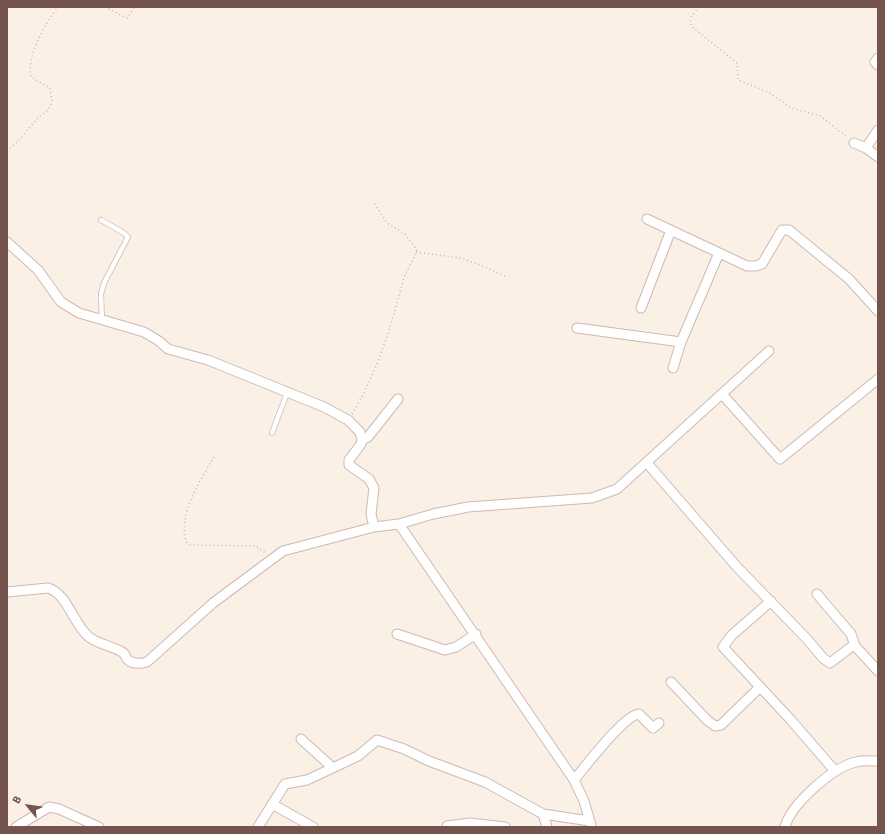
<!DOCTYPE html>
<html>
<head>
<meta charset="utf-8">
<style>
	body { margin:0 }
	#map { position:relative; width:885px; height:834px; overflow:hidden; background:#fbf0e6; font-family:Signika,sans-serif }
	canvas { display:block }
	.frame { position:absolute; inset:0; border:8px solid #74544c; pointer-events:none }
	.north { position:absolute; left:8px; top:786px; width:40px; height:40px; -webkit-text-stroke:3px #fef5ec; paint-order:stroke; rotate:299deg; font-size:11px; font-weight:700; line-height:16px; text-align:center; color:#74544c }
	.north::after { content:''; display:block; margin:auto; width:14px; height:18px; background:#74544c; clip-path:polygon(50% 0,100% 100%,50% 72%,0 100%) }
</style>
</head>
<body>
<div id="map">
<canvas width="885" height="834"></canvas>
<div class="frame"></div>
<div class="north">B</div>
</div>
<script>
const g = document.querySelector('canvas').getContext('2d');
g.lineJoin = 'round';
function stroke(path, color, width, dash) {
  g.strokeStyle = color;
  g.lineWidth = width;
  g.lineCap = dash ? 'butt' : 'round';
  g.setLineDash(dash || []);
  g.stroke(path);
}
const service = new Path2D(`
	M101,220L124,233L128,237L104,283L101,294L102,321
	M272,433L287,393`);
const minor = new Path2D(`
	M878,58L875,62L878,65
	M854,143L866,148L878,157
	M866,148L878,130
	M647,219L747,266H756L762,264L782,230H789L849,279L878,311
	M7,242L38,270L61,302L79,313L144,332L159,341L168,349L208,360L324,407L348,420L360,432L362,440L361,444L349,460V465L369,479L374,488L371,514L374,527
	M641,308L671,230
	M577,328L681,342
	M673,368L681,342L719,253
	M722,394L780,459L878,379
	M362,440L368,437L398,399
	M647,463L737,567L807,639L823,658L830,663L851,647L855,646L878,671
	M399,524L574,780L584,801L591,825
	M7,592L48,588C68,594 73,624 89,637C98,644 112,646 122,652C126,654 125,656 127,659C133,665 140,664 147,662L213,603L283,551L374,527L399,524L433,514L468,507L592,498L617,489L769,351
	M817,594L851,634L855,646
	M771,601L732,635L723,647L790,719L835,771
	M397,634L445,650L456,647L476,634
	M671,682L707,720L715,726L721,725L760,687
	M301,739L333,768
	M574,780C585,767 624,715 639,714L653,728L659,723
	M272,804L313,827
	M543,814L547,827
	M447,826L470,823L505,827
	M16,827L49,807L59,809L99,827
	M258,827L285,784L307,780L358,756L377,740L404,749L429,761L485,782L543,814L590,821
	M785,827C791,804 833,767 856,762C863,760 871,761 878,761`);
stroke(service, '#cfb9b0', 6);
stroke(minor, '#cfb9b0', 11);
stroke(new Path2D(`
	M105,7L127,18L135,7
	M699,7L691,17L690,23L692,27L737,63L738,80L768,92L791,108L820,116L848,138
	M7,151L18,141L39,117L48,110L52,102L50,88L31,77C26,56 45,24 58,7
	M416,252L460,258L478,264L507,277
	M352,414C377,373 391,327 403,281C406,270 414,260 417,250L405,234L387,223L374,203
	M214,457C200,481 178,513 186,542L191,545L255,546L266,553`), '#d5afa2', 1.5, [1, 3]);
stroke(service, '#fff', 4.5);
stroke(minor, '#fff', 9);
</script>
</body>
</html>
